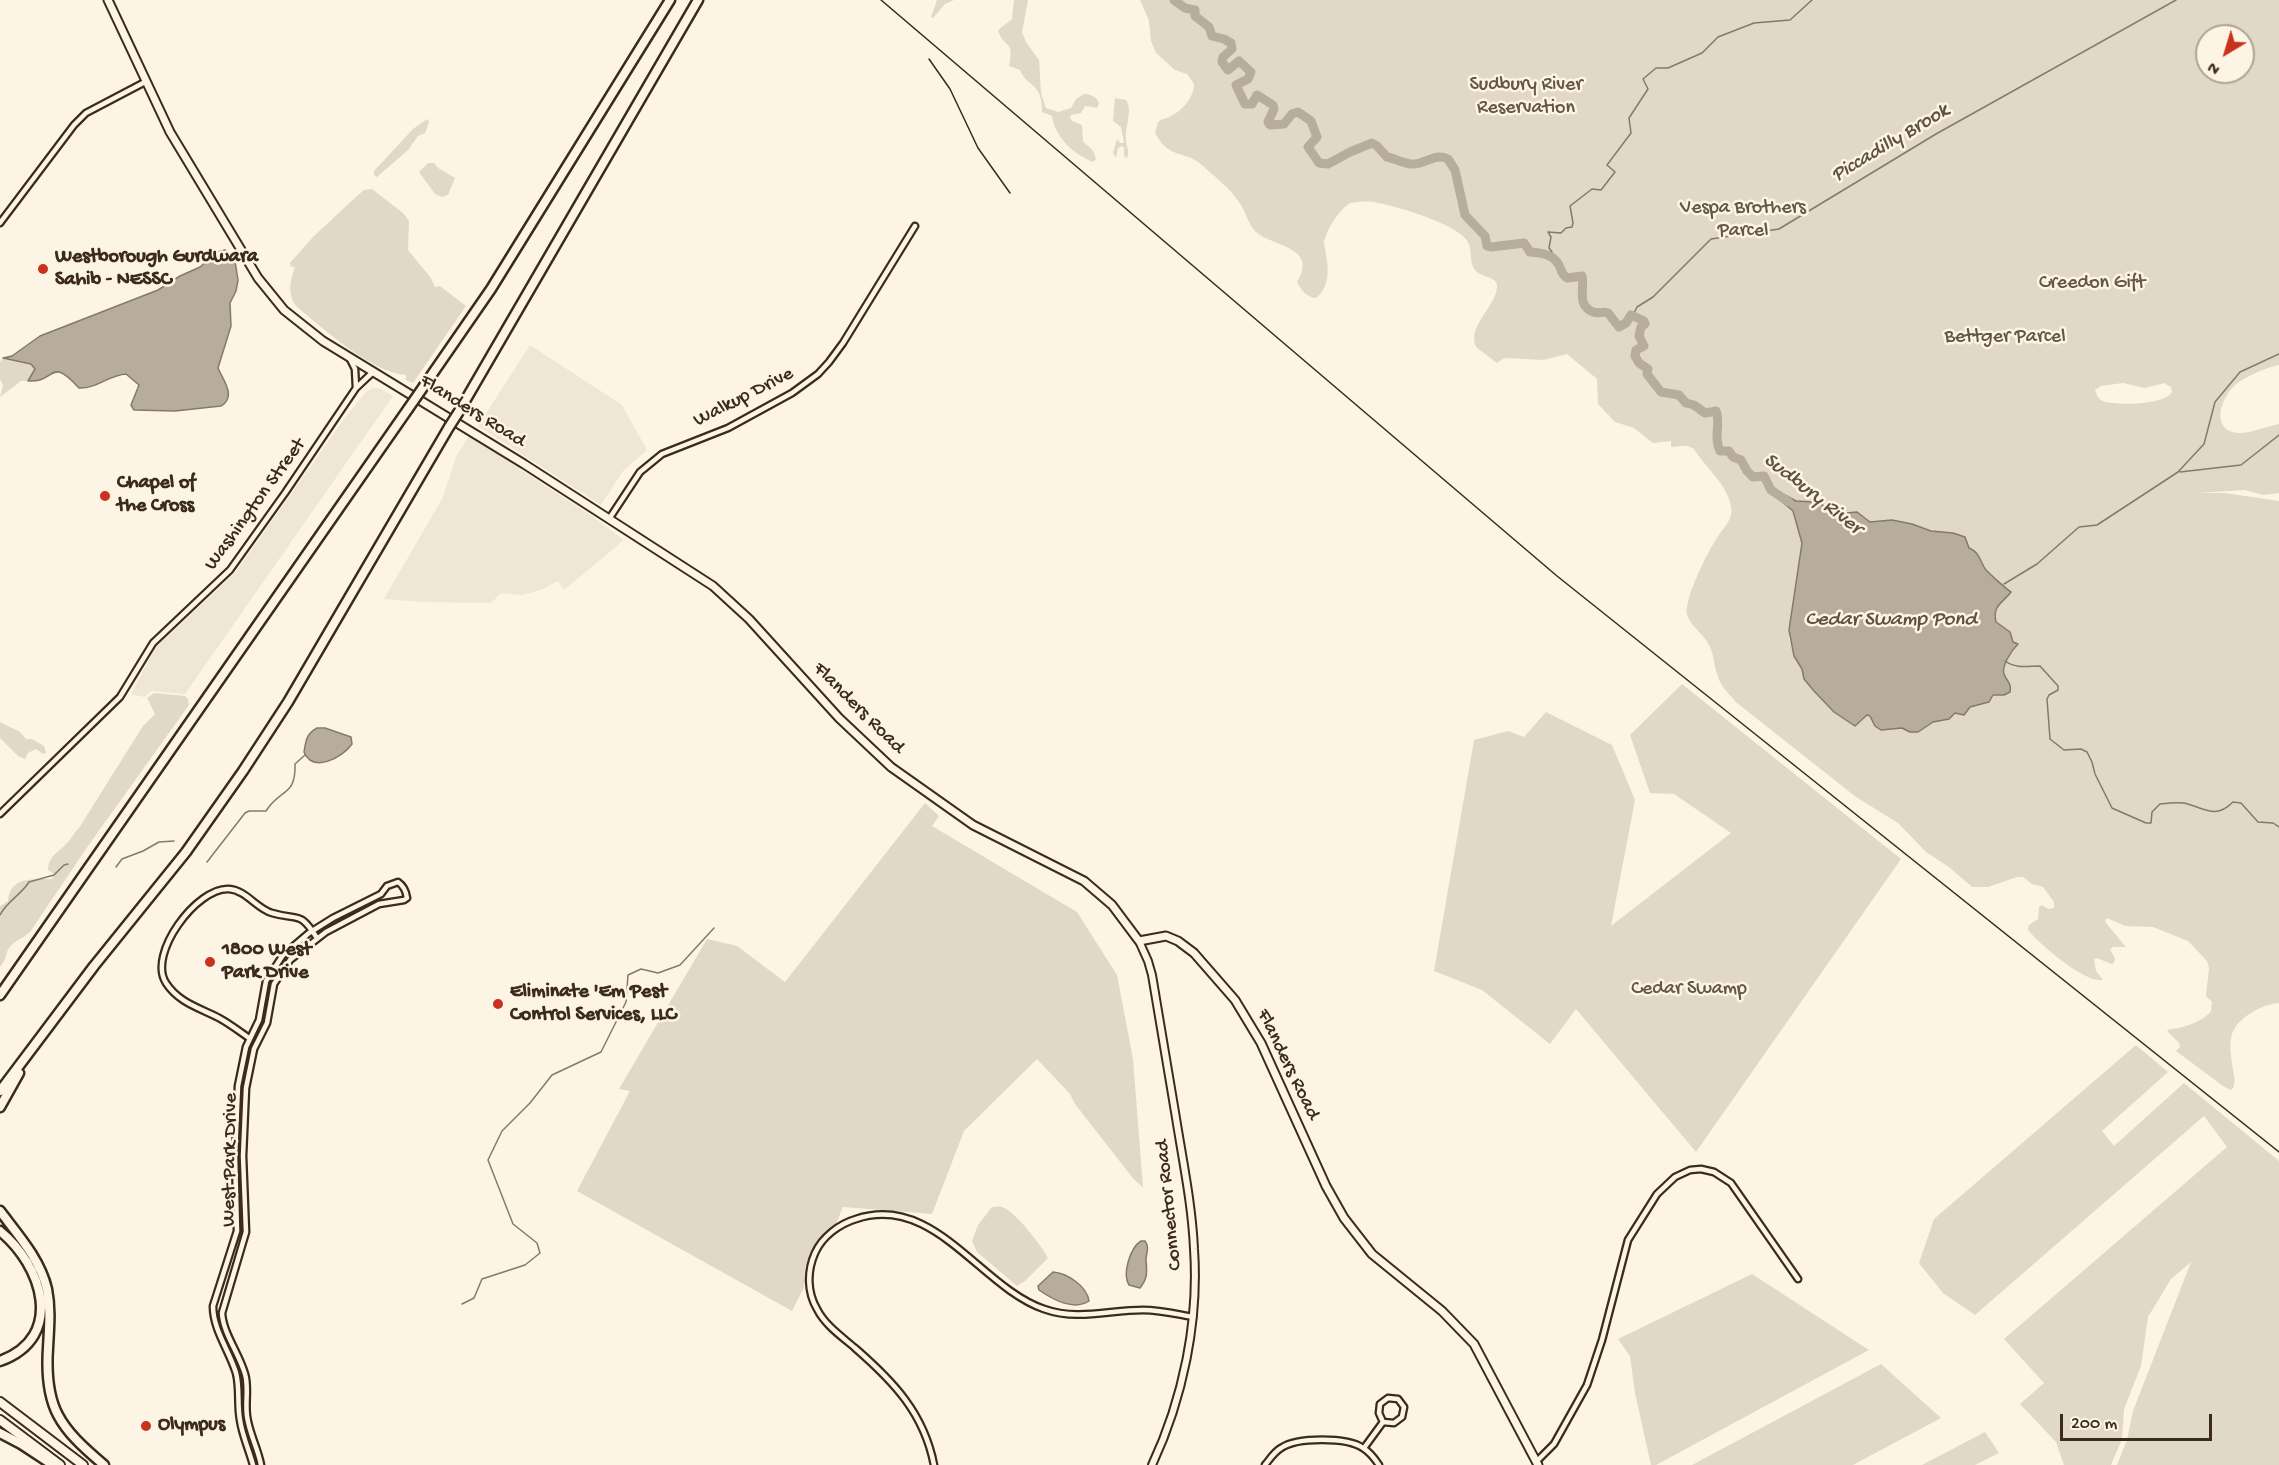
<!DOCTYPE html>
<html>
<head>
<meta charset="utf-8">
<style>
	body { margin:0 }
	#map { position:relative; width:2279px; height:1465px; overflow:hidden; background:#fcf5e5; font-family:"Gochi Hand",sans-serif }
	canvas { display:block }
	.north { position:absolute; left:2195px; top:24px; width:60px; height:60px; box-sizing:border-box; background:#fcf5e5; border:2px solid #afa495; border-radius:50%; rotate:218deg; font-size:16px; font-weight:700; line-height:24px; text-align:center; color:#3b2a1e }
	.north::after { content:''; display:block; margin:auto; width:21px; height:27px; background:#c8321e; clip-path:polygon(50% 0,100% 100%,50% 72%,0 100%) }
	.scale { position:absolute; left:2060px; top:1414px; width:152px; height:27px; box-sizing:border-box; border:3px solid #3b2a1e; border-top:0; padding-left:8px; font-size:18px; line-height:21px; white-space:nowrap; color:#3b2a1e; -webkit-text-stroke:4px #fcf5e5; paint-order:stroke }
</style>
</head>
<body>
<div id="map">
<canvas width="2279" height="1465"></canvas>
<div class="north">N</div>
<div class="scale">200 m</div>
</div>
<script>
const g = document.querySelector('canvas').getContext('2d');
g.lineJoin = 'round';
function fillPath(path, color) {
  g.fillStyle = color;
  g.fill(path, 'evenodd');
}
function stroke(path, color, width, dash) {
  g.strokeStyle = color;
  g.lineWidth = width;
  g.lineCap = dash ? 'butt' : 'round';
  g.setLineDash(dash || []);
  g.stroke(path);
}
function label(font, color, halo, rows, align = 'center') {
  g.font = font + ' "Gochi Hand",sans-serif';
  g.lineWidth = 5;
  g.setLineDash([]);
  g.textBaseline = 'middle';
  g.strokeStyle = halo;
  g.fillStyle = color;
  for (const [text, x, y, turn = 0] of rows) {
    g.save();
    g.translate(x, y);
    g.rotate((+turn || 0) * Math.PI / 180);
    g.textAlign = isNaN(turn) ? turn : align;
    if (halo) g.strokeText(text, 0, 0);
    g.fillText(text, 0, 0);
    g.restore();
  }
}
fillPath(new Path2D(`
	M530,345L622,405L647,450L623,471L601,505L478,426Z
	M373,388L381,389L393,396L185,694L152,691L144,697L131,694L156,647L235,573L344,419L366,392Z
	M469,436L592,516L624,540L564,590L558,581L541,590L522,595L501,593L491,603L423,602L384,599L442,499L457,455Z`), '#eee6d6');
fillPath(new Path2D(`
	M937,0H954L945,4L933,18L931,17Z
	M1014,0H1028L1022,32L1026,42L1039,60L1041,93L1046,108L1058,112L1071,108L1076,99L1084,94C1090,94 1096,96 1099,103L1097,108L1085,106L1081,113L1071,115L1070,117L1072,121L1082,125L1083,141C1089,149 1093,146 1096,159L1093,162C1073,154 1055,137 1052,116L1042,112C1043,82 1026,87 1020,70L1009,66C1015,38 1004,50 998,30L1012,19Z
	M1140,0H2279V365C2267,367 2242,378 2233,387C2220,400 2211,431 2238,433C2249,434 2267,426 2279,424V493L2263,495L2245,490L2199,493H2225L2279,501V1003C2266,1004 2254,1010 2244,1018C2226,1032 2230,1048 2233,1070C2234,1077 2236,1081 2233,1088L2231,1090L2223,1086L2176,1051L2180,1047L2179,1043L2167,1031L2170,1029C2182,1029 2204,1021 2211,1011L2212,1002L2206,996L2209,968L2207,961L2188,941L2153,927L2125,926L2107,918L2105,920L2106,923L2126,947H2113L2110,950L2115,958L2114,963L2111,964L2097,958L2094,959L2096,971L2103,980C2086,984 2039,944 2028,930L2029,925L2038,919L2039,907L2042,905L2048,909L2054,908V902L2043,887L2032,884L2023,877H2017L1988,887H1972L1949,867L1926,852L1898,823L1856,797L1737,703C1729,694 1720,686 1717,674C1714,665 1714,656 1710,647C1705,634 1690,627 1687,614C1684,599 1708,551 1717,538C1723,528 1734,519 1731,506C1727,484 1705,467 1694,449C1685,443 1680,447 1671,447V441L1653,443L1634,428L1615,422L1598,404L1597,379L1567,354L1543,360L1504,358L1497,363L1476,347C1467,326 1494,309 1497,288C1499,277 1484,278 1477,272C1468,264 1473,252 1468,242C1459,224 1393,205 1373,202C1365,201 1357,202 1350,203C1339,210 1327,229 1324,242C1324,246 1326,251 1326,255C1329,271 1329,288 1316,298C1306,297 1302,291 1297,282C1320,246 1269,246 1255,231C1247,222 1246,211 1239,202C1230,188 1215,177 1203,166C1185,149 1170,161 1155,133L1158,122C1162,118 1166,119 1171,116C1183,110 1194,97 1194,84L1187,74L1175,70L1156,53L1151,41L1149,21ZM2207,36H2243V72H2207ZM2123,383L2145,388L2164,383L2171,387L2172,392C2164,405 2117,406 2103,401C2098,399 2097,395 2095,390L2101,386ZM1783,494L1796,501H1812L1824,507L1846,513L1857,512L1870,522L1893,520L1931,531L1952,533L1965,537L1969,548C1981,553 1980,562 1987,571C1991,576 2005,588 2010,591L2009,596C1998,601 1993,610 1996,622L2010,632L2012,640L2017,645C2012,651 2001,664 2004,673C2005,678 2010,681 2011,687L2004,695H1993L1988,703L1970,707L1962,715L1955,713L1949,719L1933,722L1918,732H1910L1902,728L1881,730L1875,726L1870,716L1867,715L1861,722L1850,723L1834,712L1804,679L1802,669L1796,661L1789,639V630L1802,543L1793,511L1780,500Z
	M1115,98L1126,100C1133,109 1125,127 1126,139C1126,146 1130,150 1127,158L1124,156V148L1122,146L1118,148L1116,158L1113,153L1117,139L1120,143H1124L1121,127L1113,121Z
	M427,119L429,122L425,133L418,136L408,150L377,177L374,175V171L413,129Z
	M428,163H434L438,168L455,178L448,195L442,197L435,194L419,172Z
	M372,189L403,213L409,221L408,250L431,278L435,287L440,286L466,306L413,383L406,380V375C372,373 321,327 296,306C287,293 290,281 295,267H291L290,263L314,236L357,196L364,190Z
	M3,358L31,364L35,369L28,381H21L0,397L3,385L0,379V362Z
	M1682,684L1901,859L1696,1152L1576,1009L1550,1044L1482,990L1434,971L1474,740L1508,731L1524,737L1546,712L1612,745L1635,800L1611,926L1731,833L1674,794L1650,793L1630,735Z
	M154,693L185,696L188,699L189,705L88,846L30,932C24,938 15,940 9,948C5,955 6,961 0,967V906L8,901C9,877 33,879 52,879L54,874L48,870C49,855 58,853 67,843C72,839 74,832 79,828L143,726L155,714L147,698Z
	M0,722L20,732L26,739H32L44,746L46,753L43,754L36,749L28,753L25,759L18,756L0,738Z
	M925,803L939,816L932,826L1077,912L1117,975L1133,1059L1143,1188L1132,1177L1075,1104L1070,1094L1037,1059L964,1131L932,1214L843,1207L836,1224L821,1237L811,1252L805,1268L804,1287L792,1311L577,1191L630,1091L619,1089L707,939L737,946L785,982Z
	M2136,1045L2168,1072L2102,1131L2114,1146L2184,1083L2279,1161V1465H2117L2127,1440L2133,1411L2191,1262L2171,1279L2148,1317L2141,1366L2124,1409L2122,1439L2111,1465H2064L2056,1442L2020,1404L2044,1383L2004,1339L2227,1147L2204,1116L1975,1315L1943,1293L1919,1263L1934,1219Z
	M992,1207C996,1207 999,1206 1002,1207C1014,1210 1042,1246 1048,1258L1025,1281L1017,1286L977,1252L972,1241L978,1225Z
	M1752,1274L1869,1350L1656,1465H1651L1635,1393L1630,1356L1618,1339Z
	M1881,1364L1941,1418L1853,1465H1692Z
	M1985,1432L1999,1453L1975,1465H1922Z`), '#e0d8c8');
const water = new Path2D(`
	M225,250L233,255L235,261L238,280L236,291L230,303L231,326L218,368C223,380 237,397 221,406L175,411L134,410L131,405L139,385L126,374C109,375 96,389 79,388C49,355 57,383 28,381L35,369L31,364L3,358L12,356L40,336L158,290L180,276L200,267L217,252Z
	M1783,494L1796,501L1816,502L1833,510L1846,513L1857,512L1870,522L1892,520L1912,524L1931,531L1953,533L1965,537L1969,548C1981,553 1979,561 1986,570C1990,574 2006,589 2011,592C2003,603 1992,605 1996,622L2010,632L2013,642L2018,644C2012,650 2001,666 2004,674C2007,682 2012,683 2010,692L2004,695H1993L1989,702L1970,707L1964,715L1955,713L1949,719L1933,722L1918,732H1910L1902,728L1881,730L1875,726L1870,716L1867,715L1855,726L1834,712L1814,691L1804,679L1802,669L1794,656L1789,630L1802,543L1793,511L1779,499L1780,495Z
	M317,728H325L351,737L352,744C343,757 313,774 304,752C306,741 306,734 317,728Z
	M1141,1241H1145C1150,1248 1146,1253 1146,1260C1147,1272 1148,1278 1140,1288L1129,1285C1122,1274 1130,1248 1141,1241Z
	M1053,1272C1067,1273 1087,1286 1089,1301C1074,1311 1052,1299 1039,1290L1038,1286Z`);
fillPath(water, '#b7ad9e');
stroke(water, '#85796b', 1.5);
stroke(new Path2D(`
	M1550,256L1552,252L1549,248L1551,237L1548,232L1561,233L1566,228L1572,227L1573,223L1570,206L1592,189L1601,190L1615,172L1607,165L1631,133L1629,118L1648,89L1643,79L1656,68H1668L1702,53L1718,37L1754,23L1790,20L1812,0
	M1633,315L1637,307L1653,297L1711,239L1779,229L1936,134L2176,0
	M2180,472L2241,465L2279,435
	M2004,584L2037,564L2079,527L2097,525L2178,472L2204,444L2215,402L2240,372L2279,354
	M2005,661C2016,669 2028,666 2040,666L2058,686V690L2049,695L2047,699L2050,739L2064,750L2081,749L2087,752L2092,762L2095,774L2112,808L2146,823H2151L2152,812L2160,804C2168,803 2177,802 2184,803C2205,808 2215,820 2233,802L2241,803L2258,822L2273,823L2279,827
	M207,862L245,813L249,811H266C280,788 296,797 295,764L305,755
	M116,867L122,859L143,851L159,842L174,841
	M0,915C7,901 21,895 29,882L54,875L64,865L68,864
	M462,1304L474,1298L482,1279L525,1265L540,1253L537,1243L513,1224L488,1160L502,1131L530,1103L552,1075L601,1052L626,1002L628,975L641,969L658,973L680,965L714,928`), '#85796b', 1.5);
stroke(new Path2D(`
	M1174,0L1185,8L1195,10V16L1209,27L1212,36L1224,39L1231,43L1232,49L1223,57L1222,62L1228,70L1239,61L1251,72L1248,79L1236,85L1245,104H1252L1257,95L1273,105L1274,109L1268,122L1270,125L1284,124L1292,114L1298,112L1311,121L1317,137L1308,147L1319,163L1328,164L1350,152L1372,143L1377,146L1387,157C1397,159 1406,165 1415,164C1427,163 1435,153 1448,159L1455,170L1465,215L1485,236L1487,246L1491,247L1524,243L1530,252C1541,253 1553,254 1559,265C1562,271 1561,274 1567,278L1582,276C1585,288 1576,305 1593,312C1599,314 1602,311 1608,313L1619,327L1626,323L1631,315L1644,321L1645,324L1641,327L1639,336L1644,346L1636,350L1635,356L1639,363L1648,369L1647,374L1661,392L1679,395L1686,403L1694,405L1705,413L1716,411C1721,422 1713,438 1720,451H1729L1733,457L1741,460L1747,471L1753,477L1764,476L1771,490L1789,502`), '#b7ad9e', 9);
const minor = new Path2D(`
	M0,223L74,125L86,113L145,82
	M350,359L355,369L356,388
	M609,519L640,472L662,454L728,428L792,393L818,374L829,362L843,343L915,226
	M0,814L120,697L153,643L230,570L285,493L356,388L373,372
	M249,1038C239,1031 230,1024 219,1018C200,1008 179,1003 166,983C147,954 197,887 229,889C246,890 257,909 272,913C299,921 299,910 317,938
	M1364,1448L1383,1422L1394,1423L1402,1417L1404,1407L1398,1399L1388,1398L1380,1404L1379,1413L1383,1422
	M1536,1462L1554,1444L1587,1385L1602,1340L1628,1240L1657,1194L1675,1177L1690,1170L1701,1169L1714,1172L1731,1183L1798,1279
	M253,1465C249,1450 242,1435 240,1420C237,1404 240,1388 236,1373C229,1350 213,1330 213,1306L237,1231L235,1156L238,1086L246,1047L259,1020L266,981L283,955L309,933L333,918L381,894L387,886L398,882C404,886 406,891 407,898L404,900L379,904L326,932L290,960L274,984L267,1023L254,1049L246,1088L243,1156L246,1232L222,1313C223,1333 239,1353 245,1374C249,1387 245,1402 247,1416C249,1433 258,1448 261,1465
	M934,1465C924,1413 893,1381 855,1348C841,1336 825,1325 817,1309C807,1292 807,1271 815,1253C822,1237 839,1224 856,1219C934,1193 980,1287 1044,1309C1078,1321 1109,1310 1143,1310C1160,1310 1176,1314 1193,1317
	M1265,1465C1270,1459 1274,1452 1281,1448C1297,1437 1347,1437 1363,1448C1370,1452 1375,1459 1379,1465`);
const tertiary = new Path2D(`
	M1139,941L1148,961L1152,975C1160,1023 1168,1071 1176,1118C1183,1162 1192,1205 1194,1249C1199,1321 1183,1399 1152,1465`);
const secondary = new Path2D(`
	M108,0L170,132L258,278L284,310L323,341L524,464L713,586L749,619L839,718L891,767L973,825L1084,881L1112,905L1139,941L1166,936L1178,941L1194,953L1235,1000L1261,1043L1326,1186L1344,1218L1372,1254L1442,1311L1474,1344L1538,1465`);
const trunk = new Path2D(`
	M0,1402L83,1465
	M0,1420L60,1465`);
const motorway = new Path2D(`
	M424,386L491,289L670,0
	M458,413L698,0
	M0,995L408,409
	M0,1091L94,966L186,852L243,771L288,702L449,427
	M0,1107L19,1073
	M0,1211C18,1235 40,1259 47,1289C51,1309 49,1328 48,1348C44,1408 60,1428 104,1465
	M0,1231C42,1265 66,1337 0,1361
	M0,1433L21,1444L53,1465`);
stroke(minor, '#3b2a1e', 9);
stroke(tertiary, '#3b2a1e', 10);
stroke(secondary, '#3b2a1e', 11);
stroke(trunk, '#3b2a1e', 12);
stroke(motorway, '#3b2a1e', 13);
stroke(minor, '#fcf5e5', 4.5);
stroke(tertiary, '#fcf5e5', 6);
stroke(secondary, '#fcf5e5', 7);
stroke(trunk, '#fcf5e5', 8);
stroke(motorway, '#fcf5e5', 8);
stroke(new Path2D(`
	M881,0L1557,576L2279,1152
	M929,59L950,89L978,148L1010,193`), '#3b2a1e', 1.5);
const motorwayBridge = new Path2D(`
	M408,409L424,386
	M449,427L458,413`);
stroke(motorwayBridge, '#3b2a1e', 13, []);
stroke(motorwayBridge, '#fcf5e5', 8);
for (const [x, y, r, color] of [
	[43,269,6,"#c8321e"],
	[105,496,6,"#c8321e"],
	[210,962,6,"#c8321e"],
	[498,1004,6,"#c8321e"],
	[146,1426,6,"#c8321e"]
]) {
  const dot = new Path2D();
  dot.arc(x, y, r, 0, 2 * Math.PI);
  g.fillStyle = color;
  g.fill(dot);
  stroke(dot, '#fcf5e5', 2);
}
label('20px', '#645648', '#fcf5e5', [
	["Sudbury River",1526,86],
	["Reservation",1526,109],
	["Vespa Brothers",1743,209],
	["Parcel",1743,232],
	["Creedon Gift",2092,284],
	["Bettger Parcel",2005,338],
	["Cedar Swamp",1689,990]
]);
label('bold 20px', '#3b2a1e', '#fcf5e5', [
	["Westborough Gurdwara",55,258],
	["Sahib - NESSC",55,281],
	["Chapel of",117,484],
	["the Cross",117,507],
	["1800 West",222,951],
	["Park Drive",222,974],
	["Eliminate 'Em Pest",510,993],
	["Control Services, LLC",510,1016],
	["Olympus",158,1426]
], 'left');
label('20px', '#3b2a1e', '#fcf5e5', [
	["Walkup Drive",744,398,-27],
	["Flanders Road",472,412,32],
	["Washington Street",256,505,-54],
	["Flanders Road",858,709,45],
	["Flanders Road",1287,1065,64],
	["West Park Drive",231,1160,-89],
	["Connector Road",1170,1205,-96]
]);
label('italic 21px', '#605144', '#fcf5e5', [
	["Piccadilly Brook",1891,144,-31],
	["Sudbury River",1812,495,38],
	["Cedar Swamp Pond",1891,621]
]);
</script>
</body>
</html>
